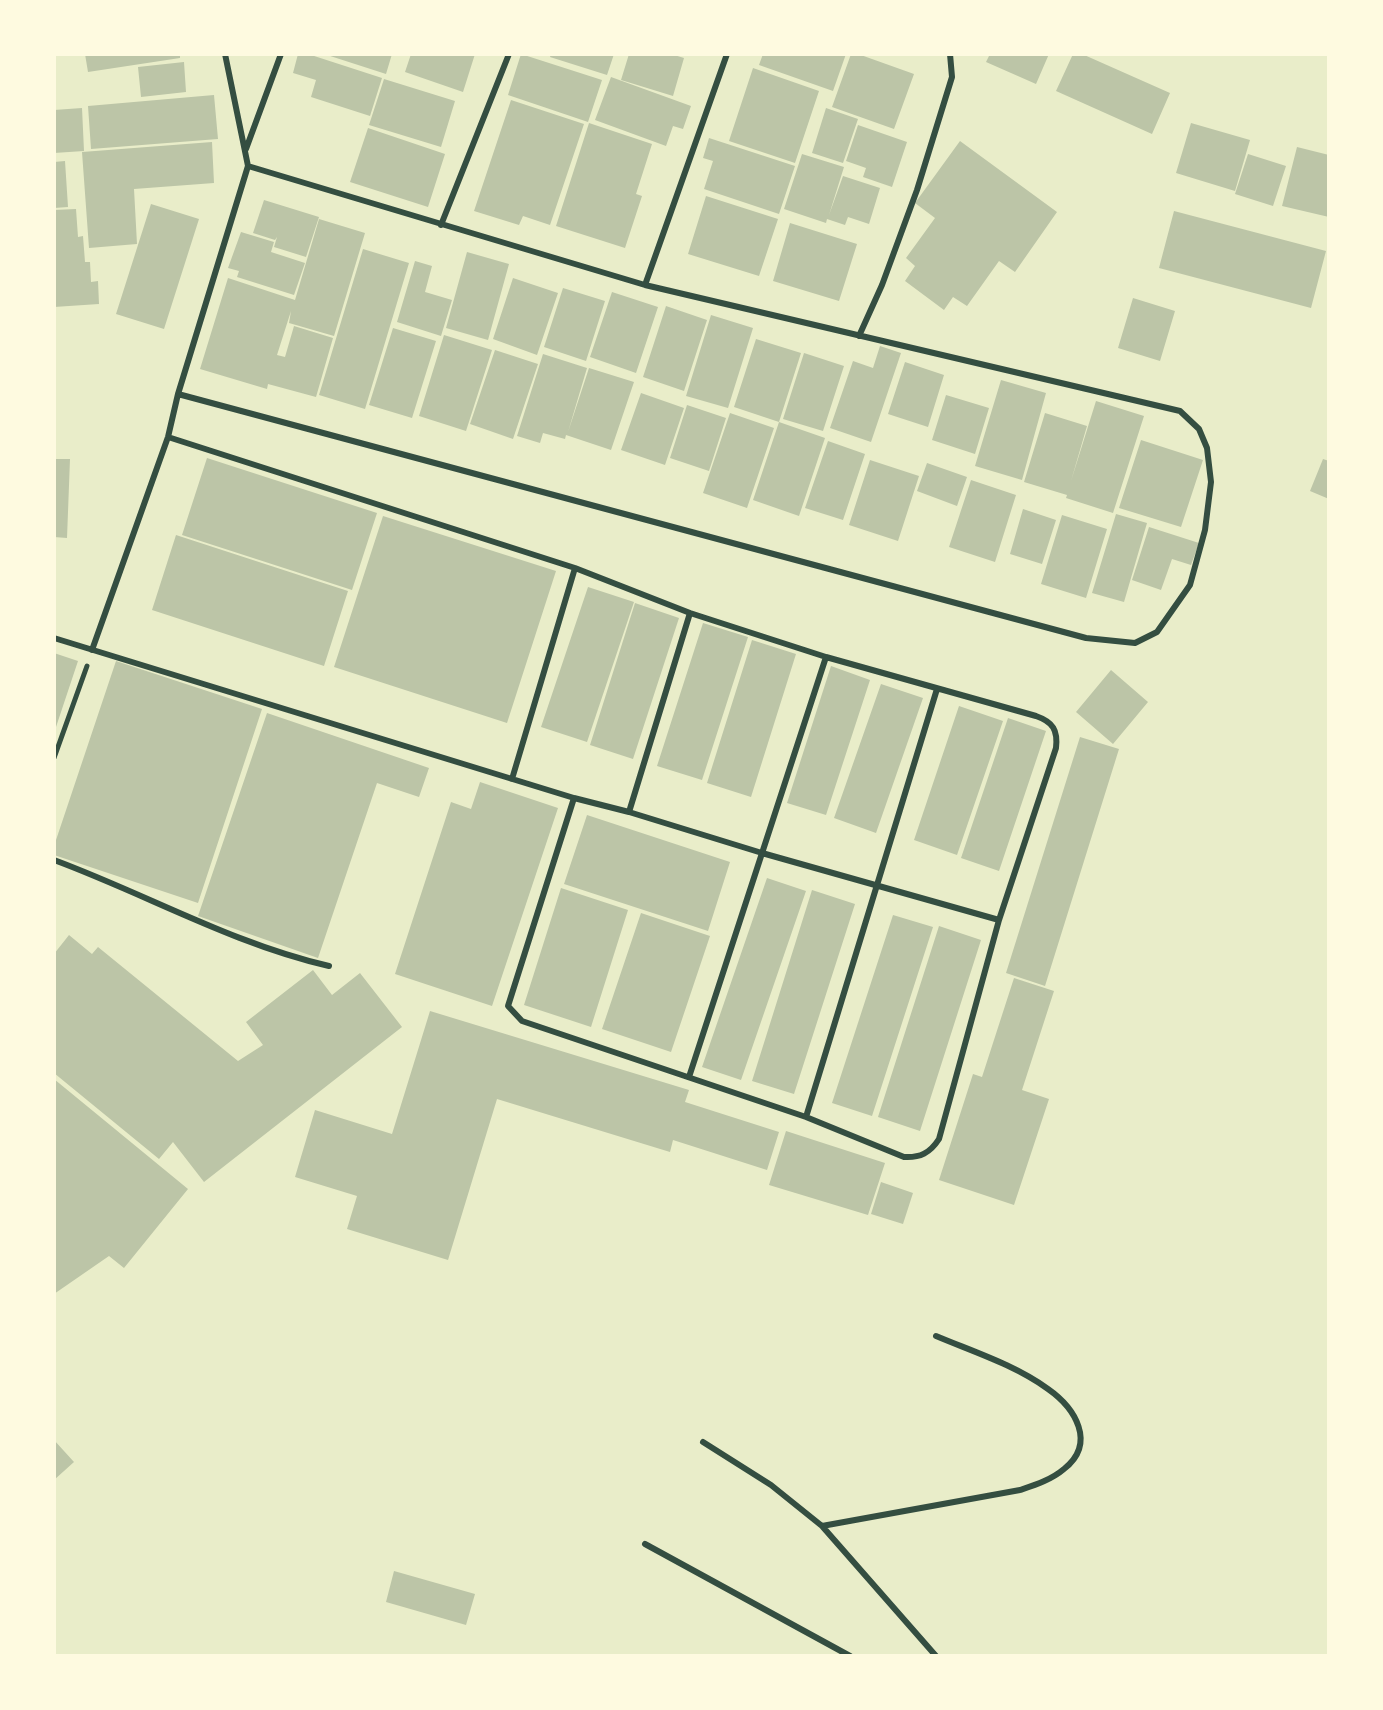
<!DOCTYPE html>
<html>
<head>
<meta charset="utf-8">
<style>
	body { margin:0 }
	#map { position:relative; width:1383px; height:1710px; overflow:hidden; background:#e9edc9; font-family:"Fira Sans",sans-serif }
	canvas { display:block }
	.frame { position:absolute; inset:0; border:56px solid #fefae0; pointer-events:none }
</style>
</head>
<body>
<div id="map">
<canvas width="1383" height="1710"></canvas>
<div class="frame"></div>
</div>
<script>
const g = document.querySelector('canvas').getContext('2d');
g.lineJoin = 'round';
function fillPath(path, color) {
  g.fillStyle = color;
  g.fill(path, 'evenodd');
}
function stroke(path, color, width, dash) {
  g.strokeStyle = color;
  g.lineWidth = width;
  g.lineCap = dash ? 'butt' : 'round';
  g.setLineDash(dash || []);
  g.stroke(path);
}
fillPath(new Path2D(`
	M85,54H180V58L88,72Z
	M298,54H308L382,78L370,116L311,97L316,80L293,73Z
	M324,54H392L386,74Z
	M411,54H475L463,92L405,72Z
	M521,54L602,80L588,122L508,95Z
	M551,54H614L607,75L550,57Z
	M629,54H671L684,58L673,96L621,80Z
	M763,54H846L833,91L759,65Z
	M851,54H858L914,74L894,129L832,107Z
	M990,54H1049L1036,84L986,62Z
	M1073,54H1082L1170,93L1152,134L1056,91Z
	M184,62L186,92L141,97L138,67Z
	M753,68L819,91L795,163L729,141Z
	M611,77L691,106L683,129L673,126L666,146L595,120Z
	M384,79L455,101L441,147L369,125Z
	M214,95L218,139L91,149L88,106Z
	M511,100L584,124L550,225L523,216L519,225L474,211Z
	M82,108L84,151L54,153V110Z
	M826,108L858,119L843,163L812,153Z
	M589,123L652,144L636,194L642,196L625,248L556,226Z
	M1191,123L1250,140L1235,191L1176,173Z
	M858,125L907,142L892,187L863,177L866,168L846,161Z
	M368,128L445,154L428,207L350,182Z
	M709,138L795,166L779,214L704,189L713,161L703,158Z
	M960,141L1057,212L1015,272L999,261L967,306L953,297L944,310L905,281L915,266L906,258L935,218L915,203Z
	M212,142L214,183L134,189L137,244L89,248L82,152Z
	M1297,147L1329,155V217L1282,206Z
	M802,154L844,167L829,215L843,176L880,188L869,224L848,217L845,225L827,219L826,223L784,209Z
	M1248,154L1286,166L1273,206L1235,194Z
	M65,161L68,207L54,208V162Z
	M706,196L778,219L759,276L688,254Z
	M264,200L319,217L306,257L274,247L277,237L275,240L253,233Z
	M151,204L199,219L164,329L116,314Z
	M76,209L78,237L83,236L85,262H90L91,282L98,281L99,304L54,307V210Z
	M1174,211L1326,251L1311,308L1159,268Z
	M319,219L365,233L334,336L289,323L291,311L277,355L285,357L294,326L333,338L316,397L268,384L267,389L200,369L228,278L295,300Z
	M790,223L857,244L839,301L773,281Z
	M241,232L274,242L271,252L305,263L294,295L237,277L239,271L228,268Z
	M363,249L409,263L365,409L319,395Z
	M467,252L509,264L488,340L446,328Z
	M415,261L432,266L425,292L452,300L441,336L397,322Z
	M513,278L558,293L537,355L493,339Z
	M563,288L605,301L586,361L544,347Z
	M612,292L658,307L636,373L590,357Z
	M1133,298L1175,311L1160,361L1118,348Z
	M666,306L707,320L684,391L643,377Z
	M711,315L753,328L728,408L686,396Z
	M393,328L436,341L412,418L369,405Z
	M444,335L492,350L466,431L419,416Z
	M756,339L801,353L779,422L734,407Z
	M880,346L901,353L871,442L830,428L853,361L873,368Z
	M495,350L538,364L513,439L470,424Z
	M804,353L844,366L823,431L783,419Z
	M543,354L587,368L568,432L589,368L634,382L611,450L566,435L565,439L543,433L540,443L517,436Z
	M905,362L944,375L928,427L888,414Z
	M1001,380L1046,393L1022,480L975,466Z
	M641,393L684,408L665,465L621,450Z
	M946,395L989,408L975,454L932,440Z
	M1096,401L1144,416L1113,513L1066,498L1067,495L1024,482L1045,413L1087,426L1071,481Z
	M687,405L726,418L709,471L670,458Z
	M730,413L774,428L747,508L703,493Z
	M779,422L825,438L799,516L753,500Z
	M1141,440L1203,460L1181,527L1119,508Z
	M828,441L865,454L843,520L805,508Z
	M207,458L377,513L352,590L182,535Z
	M54,459H70L67,538L54,537Z
	M1323,459L1329,461V499L1310,491Z
	M870,460L919,476L898,541L849,525Z
	M927,463L967,477L957,506L917,491Z
	M971,480L1016,495L995,562L949,547Z
	M1023,509L1056,520L1042,564L1010,554Z
	M1116,514L1147,523L1124,602L1092,593Z
	M1062,515L1107,529L1086,598L1041,584Z
	M383,516L556,571L507,723L334,667Z
	M1149,527L1199,543L1191,565L1172,559L1161,590L1132,580Z
	M176,535L348,591L324,666L152,610Z
	M588,587L634,602L587,742L541,727Z
	M635,603L679,618L633,759L590,745Z
	M703,623L748,637L702,780L657,766Z
	M752,640L796,654L751,797L707,783Z
	M54,653L78,661L55,730H54Z
	M116,661L262,709L198,903L54,855V846Z
	M831,666L870,680L826,815L787,803Z
	M1111,670L1148,702L1113,744L1076,712Z
	M881,684L923,698L876,833L834,818Z
	M959,706L1003,721L957,855L914,840Z
	M267,713L429,768L419,797L377,783L318,958L198,916Z
	M1008,718L1046,731L999,871L961,858Z
	M1080,737L1119,749L1045,986L1006,973Z
	M480,782L558,808L492,1006L395,974L451,802L471,809Z
	M587,815L730,862L708,931L564,884Z
	M767,878L806,891L741,1080L702,1067Z
	M561,888L628,910L591,1027L524,1005Z
	M812,890L855,904L794,1094L752,1081Z
	M641,913L710,936L671,1052L602,1029Z
	M893,915L933,927L872,1116L832,1103Z
	M939,926L981,940L920,1131L878,1117Z
	M69,935L92,954L98,947L238,1061L263,1045L246,1022L313,970L332,995L360,973L402,1027L204,1182L173,1142L159,1159L54,1073V954Z
	M1014,978L1054,991L1022,1090L1049,1099L1014,1205L939,1180L973,1074L982,1077Z
	M430,1011L689,1090L685,1102L779,1132L767,1170L673,1140L670,1152L497,1099L448,1260L347,1229L357,1196L295,1177L315,1110L392,1134Z
	M54,1079L188,1189L124,1268L109,1256L54,1294Z
	M786,1131L885,1163L868,1215L769,1185Z
	M881,1182L913,1193L903,1224L871,1214Z
	M54,1440L74,1462L54,1480Z
	M394,1571L475,1594L466,1625L386,1602Z`), '#bcc5a7');
stroke(new Path2D(`
	M54,758L87,666`), '#344e41', 5);
stroke(new Path2D(`
	M246,149L281,54
	M441,225L509,54
	M645,285L727,54
	M859,336L882,285L917,190L952,77L950,54
	M178,394L1086,638L1135,643L1157,632L1190,585L1205,530L1211,482L1207,448L1199,429L1180,411L645,285L248,166
	M168,437L575,568L690,613L826,657L1036,716C1053,722 1058,730 1056,748L999,920L939,1139C930,1153 920,1158 904,1157L806,1117L522,1021L508,1006L574,798
	M54,638L574,798L629,812L762,853L999,920
	M92,650L168,437L178,394L248,166L225,54
	M512,779L575,568
	M629,812L690,613
	M54,860C146,894 233,944 329,966
	M689,1077L826,657
	M806,1117L937,689
	M703,1442L771,1485L822,1526L936,1656
	M822,1526L1020,1490C1035,1485 1051,1480 1064,1469C1097,1443 1075,1408 1048,1389C1015,1365 974,1352 936,1336
	M645,1544L850,1656`), '#344e41', 6);
</script>
</body>
</html>
